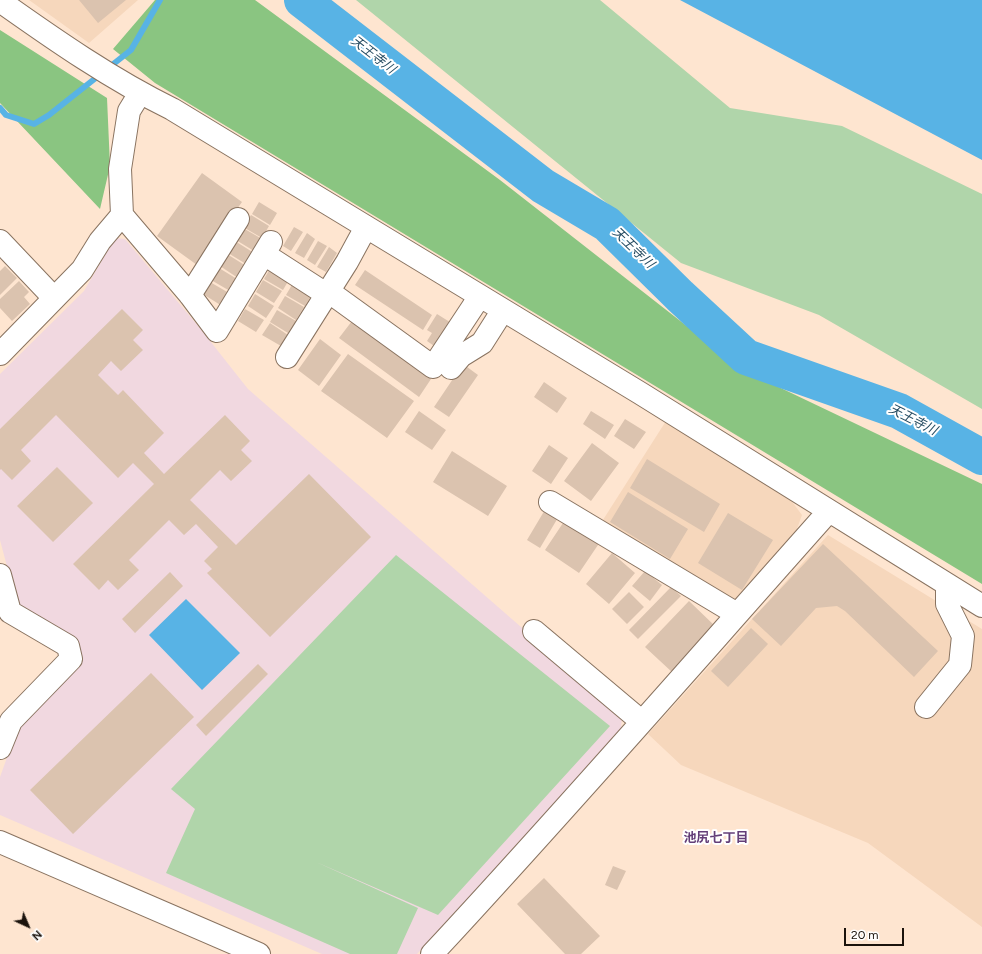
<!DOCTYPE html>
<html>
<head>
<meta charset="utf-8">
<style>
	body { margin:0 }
	#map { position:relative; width:982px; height:954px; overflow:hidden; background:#fee5d0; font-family:Figtree,sans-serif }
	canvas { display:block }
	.north { position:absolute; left:8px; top:906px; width:40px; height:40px; -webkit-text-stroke:3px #fff; paint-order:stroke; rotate:136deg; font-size:11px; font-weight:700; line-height:16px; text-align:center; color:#1b130c }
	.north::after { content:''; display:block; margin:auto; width:14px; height:18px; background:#1b130c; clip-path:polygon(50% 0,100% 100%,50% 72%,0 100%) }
	.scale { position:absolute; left:844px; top:928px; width:60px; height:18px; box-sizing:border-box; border:2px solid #1b130c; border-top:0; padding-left:5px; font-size:12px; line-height:14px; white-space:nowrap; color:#1b130c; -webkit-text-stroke:3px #fff; paint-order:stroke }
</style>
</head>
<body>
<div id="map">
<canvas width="982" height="954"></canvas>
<div class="north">N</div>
<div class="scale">20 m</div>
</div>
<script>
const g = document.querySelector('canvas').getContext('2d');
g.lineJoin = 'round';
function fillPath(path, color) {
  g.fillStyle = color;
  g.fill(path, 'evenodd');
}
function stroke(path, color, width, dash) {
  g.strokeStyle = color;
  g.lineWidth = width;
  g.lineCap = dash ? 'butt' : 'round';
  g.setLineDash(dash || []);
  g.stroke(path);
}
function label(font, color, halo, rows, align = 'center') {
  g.font = font + ' Figtree,"Noto Sans JP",sans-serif';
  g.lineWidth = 4;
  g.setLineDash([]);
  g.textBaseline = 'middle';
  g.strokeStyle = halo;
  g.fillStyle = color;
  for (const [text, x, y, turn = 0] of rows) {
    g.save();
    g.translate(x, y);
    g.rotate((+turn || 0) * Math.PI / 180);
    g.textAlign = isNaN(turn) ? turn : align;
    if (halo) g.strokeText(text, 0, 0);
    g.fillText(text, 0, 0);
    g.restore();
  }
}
fillPath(new Path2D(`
	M29,0H138L89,43Z
	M666,421L787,495L802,515L790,548L732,605L601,523Z
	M828,535L982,629V927L868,843L681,765L648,734Z`), '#f6d7bc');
fillPath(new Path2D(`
	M115,238L125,239L199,327L248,389L622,715L621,730L417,954H322L0,815V777L18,727L79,663L17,604L0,540V374L84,291Z`), '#f1d8e0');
fillPath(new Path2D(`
	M356,0H600L730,108L842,126L982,194V409L819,315L681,263Z
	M396,555L610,726L438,915L316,862L418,908L397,954H350L166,873L195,809L171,789Z`), '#b0d5aa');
fillPath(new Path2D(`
	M155,0H255L500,180L743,370L982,484V584L155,83L113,49Z
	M0,30L107,98L110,166L100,209L0,103Z`), '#8ac581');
fillPath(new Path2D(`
	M680,0H982V160Z
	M186,599L240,653L202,690L149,635Z`), '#58b3e5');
stroke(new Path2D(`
	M0,108L6,115L34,124L49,115L131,50L160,0`), '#58b3e5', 6);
stroke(new Path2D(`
	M302,0L543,186L607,224L680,296L746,357L899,411L982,457`), '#58b3e5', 36);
fillPath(new Path2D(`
	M79,0H126L98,23Z
	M202,173L242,202L197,265L157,236Z
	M259,202L277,213L270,225L252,214Z
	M251,215L269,226L262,238L243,227Z
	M294,227L303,232L291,251L283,246Z
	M243,228L262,239L254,251L236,240Z
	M307,233L315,239L304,258L295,253Z
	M235,241L254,253L246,264L228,253Z
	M318,241L327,246L315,265L307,260Z
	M329,247L337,253L326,272L317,267Z
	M227,254L246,266L238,278L220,266Z
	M5,266L17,278L0,295V271Z
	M271,267L290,278L283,290L264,279Z
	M219,268L237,279L230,291L211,280Z
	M365,270L432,315L423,330L355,285Z
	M263,280L282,291L274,303L256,292Z
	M19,281L29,292L24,297L30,304L12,321L0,308V299Z
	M210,282L229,293L222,306L203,294Z
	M293,283L312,294L305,306L286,295Z
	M255,294L274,306L266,318L248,306Z
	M285,296L304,307L296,320L278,308Z
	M122,309L143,330L133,340L143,350L121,371L111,361L98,375L118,395L123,390L164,433L144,453L164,474L225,415L250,441L241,450L252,461L231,481L220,470L190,500L236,545L309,474L371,537L270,637L207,573L212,569L204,561L218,547L196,524L184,535L169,520L129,560L139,570L118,590L108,580L99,590L73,564L154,484L133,463L118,478L56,415L21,450L31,461L12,480L1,469L0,470V429Z
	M245,309L264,320L256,332L238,321Z
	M277,310L296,321L288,333L270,322Z
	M437,314L453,324L437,348L427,341L432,333L427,330Z
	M352,321L431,379L419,397L339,338Z
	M270,323L288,335L281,346L262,335Z
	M320,339L341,355L319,386L298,370Z
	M348,354L414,401L387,438L321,391Z
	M463,364L478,375L449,417L434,407Z
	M544,382L567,398L557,413L534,397Z
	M419,411L446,430L432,450L405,432Z
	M591,411L614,425L605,439L583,424Z
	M625,419L646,432L634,449L614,436Z
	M592,443L619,463L591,501L564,481Z
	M549,445L568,458L551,484L532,471Z
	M452,451L507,486L488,516L433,482Z
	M647,459L720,504L704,532L630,488Z
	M57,467L93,503L53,542L17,506Z
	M628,492L688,529L670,559L610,522Z
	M546,508L559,516L540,548L527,540Z
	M728,513L773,540L742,590L698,563Z
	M565,520L600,542L579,573L545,550Z
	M823,544L938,651L914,677L845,611L837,606L816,608L781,646L752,619Z
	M612,553L635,573L609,604L586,584Z
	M645,571L662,585L650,601L632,586Z
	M170,572L183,586L135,633L122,619Z
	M671,587L681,596L638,639L629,630Z
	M629,592L644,607L627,624L612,609Z
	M689,601L716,627L673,673L645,647Z
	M751,628L768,644L728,687L711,671Z
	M258,664L268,674L206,736L196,725Z
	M151,673L194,717L73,834L30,790Z
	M613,866L626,871L617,890L605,885Z
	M544,878L600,936L581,954H565L517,904Z`), '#dbc3af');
const minor = new Path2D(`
	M0,1C55,40 111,79 172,109L640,393L982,606
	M140,93L129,111L120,169L122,215L190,295L217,331L271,242
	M0,241L54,298
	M264,254L326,294
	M328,291L433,367L480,296
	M190,295L238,219
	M0,354L82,270L100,241L122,215
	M287,357L347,262L366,227
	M451,368L461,356L482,343L503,310
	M550,502L737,614
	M0,575L10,612L68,646L71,659L11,721L0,748
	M534,631L641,721
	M926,707L960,665L963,636L947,604V585
	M0,842L259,954
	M432,954C567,809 697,659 829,511`);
stroke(minor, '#897360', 24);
stroke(minor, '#fff', 22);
label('italic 13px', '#254b61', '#fff', [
	["天王寺川",373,55,38],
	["天王寺川",633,248,44],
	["天王寺川",913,420,27]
]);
label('bold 13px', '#633e78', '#fff', [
	["池尻七丁目",716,838]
]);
</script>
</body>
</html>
